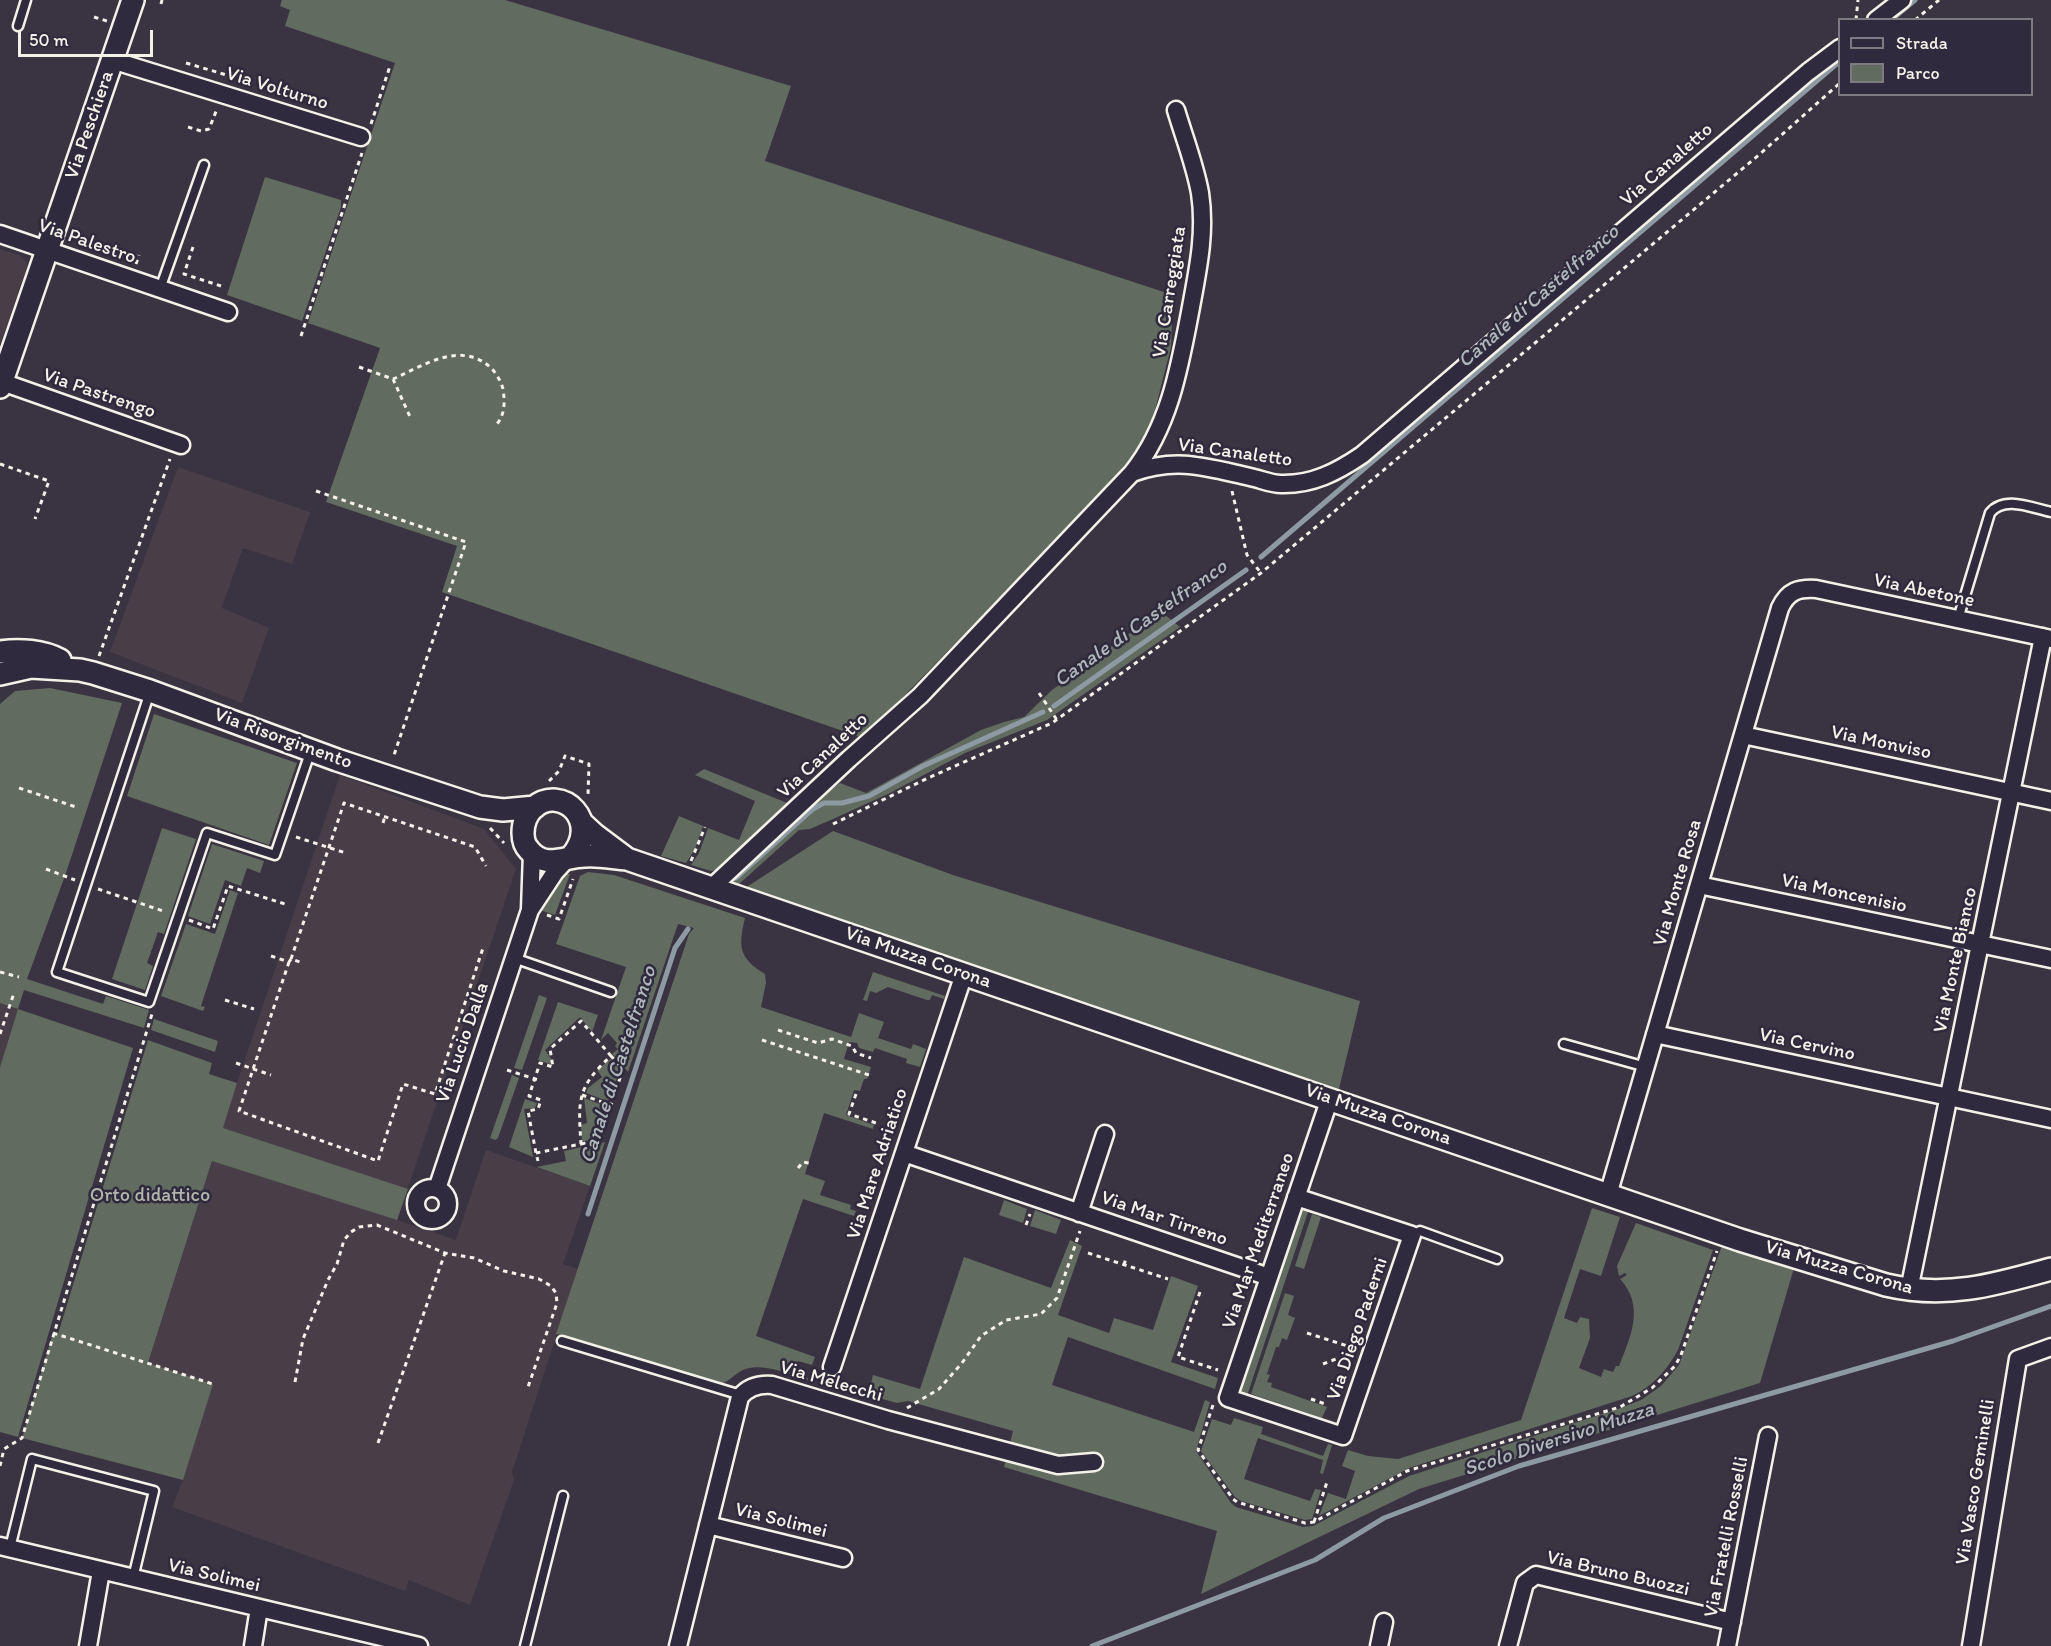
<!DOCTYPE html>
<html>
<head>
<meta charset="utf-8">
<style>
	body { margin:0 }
	#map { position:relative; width:2051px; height:1646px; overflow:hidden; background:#3a3342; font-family:Itim,sans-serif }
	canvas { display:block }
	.legend { position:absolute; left:1838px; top:18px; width:195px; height:78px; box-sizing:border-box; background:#2f2a3d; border:2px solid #7e7a81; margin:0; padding:8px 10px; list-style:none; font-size:18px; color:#f4f1e8 }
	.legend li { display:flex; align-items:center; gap:12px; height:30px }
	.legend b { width:30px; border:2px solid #7e7a81 }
	.scale { position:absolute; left:18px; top:30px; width:135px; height:27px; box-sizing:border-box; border:3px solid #f4f1e8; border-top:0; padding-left:8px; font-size:18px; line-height:21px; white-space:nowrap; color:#f4f1e8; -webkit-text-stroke:4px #2f2a3d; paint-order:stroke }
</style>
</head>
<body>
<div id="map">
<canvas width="2051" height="1646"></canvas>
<ul class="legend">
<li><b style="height:8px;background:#2f2a3d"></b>Strada</li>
<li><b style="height:16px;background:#626b5f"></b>Parco</li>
</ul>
<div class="scale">50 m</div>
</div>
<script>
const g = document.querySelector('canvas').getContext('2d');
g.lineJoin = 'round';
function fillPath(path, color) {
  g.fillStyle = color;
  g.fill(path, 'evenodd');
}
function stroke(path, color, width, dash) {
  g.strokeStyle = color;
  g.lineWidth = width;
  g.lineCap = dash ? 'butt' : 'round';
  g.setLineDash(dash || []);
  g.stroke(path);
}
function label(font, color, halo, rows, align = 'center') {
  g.font = font + ' Itim,sans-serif';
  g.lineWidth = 5;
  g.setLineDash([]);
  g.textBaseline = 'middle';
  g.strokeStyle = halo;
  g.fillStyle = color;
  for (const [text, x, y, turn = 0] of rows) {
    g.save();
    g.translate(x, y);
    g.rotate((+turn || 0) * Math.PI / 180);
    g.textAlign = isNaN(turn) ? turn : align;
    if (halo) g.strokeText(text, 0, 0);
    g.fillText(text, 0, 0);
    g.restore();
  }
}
fillPath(new Path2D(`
	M0,249L21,256L26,261L27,267L0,344Z
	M178,467L310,512L292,564L243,548L225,598L222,608L269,628L242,703L110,652Z
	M340,775L484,829L516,869L397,1220L456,1240L486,1150L590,1186L563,1264L578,1269L512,1472L514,1480L470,1605L409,1580L405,1591L172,1507L183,1480L148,1364L237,1083Z
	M0,1003L18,1009L0,1067Z`), '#483e48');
fillPath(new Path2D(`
	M282,0H505L791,86L765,161L1173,295L1171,347L1151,426L1141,453L863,738L442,592L457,546L326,502L380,348L308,323L395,63L285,26L290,10L280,6Z
	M265,177L341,200V207L302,321L227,295Z
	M1160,611L1180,627L1047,720L965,753L890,793L833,819L810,829L799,830L738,885L730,883L731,878L810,805L840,783L866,793L981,730L1004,722L1024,717L1052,690Z
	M50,688L122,703L66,873L27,979L103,1004L106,996L149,1010L144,1028L24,990L18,1009L133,1048L18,1437L0,1432V1067L18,1009L0,1003V704L15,691Z
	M154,714L297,763L269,845L127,796Z
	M704,769L792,805L719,870L711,871L691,865L699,853L708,828L739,840L755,801L695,775Z
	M679,816L703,826L695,849L686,863L661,856Z
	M162,828L196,839L164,934L158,932L147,963L153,966L145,990L112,979Z
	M833,831L953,875L1360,1001L1338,1093L742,890Z
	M212,844L264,861L260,873L247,868L241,886L225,880L210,924L188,916Z
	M588,872L614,875L745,918C738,947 739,958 765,974L766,983L761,1007L851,1037L859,1013L884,1022L878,1038L911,1049L913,1044L926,1049L920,1067L906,1063L907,1059L875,1048L873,1052L859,1048L857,1043L849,1042L844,1059L871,1067L867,1079H864L860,1091L854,1090L846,1115L874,1125L873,1129L824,1113L805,1174L825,1181L820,1195L851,1205L850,1209L856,1211L854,1216L803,1199L756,1336L815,1357L812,1365L798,1361L795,1373L808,1378V1380C787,1374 758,1359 738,1373C732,1377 728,1381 722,1384L556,1334L689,934L694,928L678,924L628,1072L612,1054L618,1049L615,1046L617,1043L608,1033L601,1040L626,967L556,944L580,876Z
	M565,874H570L555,915L540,910L548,894Z
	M230,890L238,893L201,1006L205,1007L203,1011L161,996L186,924L215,934Z
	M873,972L945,996L944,999L932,995L930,1000H927L888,987L876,993L870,991L867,1001L863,1000Z
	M539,995L547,998L522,1070L514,1068Z
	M558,1002L598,1015L592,1032L580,1017L545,1050L552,1060L550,1064L538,1060Z
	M154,1019L218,1041L215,1052L151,1030Z
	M148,1040L212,1063L209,1074L237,1083L223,1128L408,1189L397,1220L212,1161L148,1363L213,1384L183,1480L22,1438L53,1333L58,1334Z
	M611,1059L620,1070L609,1100L607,1101L586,1093L588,1088L602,1077L597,1070Z
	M512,1075L519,1078L498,1138L495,1140L490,1138Z
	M584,1098L605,1106L607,1109L597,1138L582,1142L581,1125L587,1123Z
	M525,1099L537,1103L535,1108L524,1109L533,1157L509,1147Z
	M605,1142L590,1186L537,1167L566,1161L564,1151Z
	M1004,1200L1027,1209L1023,1223L999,1215Z
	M1592,1208L1620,1217L1601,1276L1580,1269L1564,1318L1577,1323L1580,1317L1589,1319L1590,1338L1579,1368L1601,1377L1604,1369L1613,1372L1616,1366H1619C1631,1336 1645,1306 1620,1279L1627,1275L1625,1273L1619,1276L1617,1266L1636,1223L1713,1250L1678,1350C1667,1370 1653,1386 1632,1396L1409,1468L1319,1516L1328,1493L1346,1499L1355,1471L1342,1466L1348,1450L1368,1456L1398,1459L1521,1420Z
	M1035,1210L1061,1220L1056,1234L1030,1226Z
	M1302,1210L1308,1212L1246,1399L1239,1396Z
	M1312,1214L1321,1217L1304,1269L1295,1266Z
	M1070,1240L1082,1246L1058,1315L1109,1333L1114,1318L1153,1330L1171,1276L1198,1286L1171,1362L1218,1378L1215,1389L1068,1337L1052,1385L1194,1432L1205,1400L1210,1402L1196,1451L1231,1503L1236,1507L1303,1527L1313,1526L1409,1476L1618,1409L1641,1400L1661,1386L1679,1365L1723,1243L1794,1268L1760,1383L1419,1489L1201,1594L1217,1531L1004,1467L1013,1431L908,1401L897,1403L868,1395L873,1375L920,1389L964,1257L1051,1288Z
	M1285,1293L1294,1296L1288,1315L1295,1318L1287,1340L1282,1338L1279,1347H1276L1267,1374L1270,1375L1267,1382L1272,1383L1271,1387L1327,1407L1322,1418L1251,1394Z
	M1234,1418L1263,1427L1261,1434L1323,1456L1328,1444L1332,1445L1323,1474L1320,1473L1323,1460L1258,1438L1244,1479L1310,1501L1315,1489L1321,1490L1312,1519L1305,1520L1241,1501L1235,1497L1201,1451L1212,1419L1231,1425Z`), '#626b5f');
stroke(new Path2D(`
	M1891,20L1915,0
	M1261,557L1840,61
	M1054,706L1246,570
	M736,878L813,809L824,803H842L869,796L923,766L1043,712
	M588,1214L675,948L688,929
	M1092,1646L1315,1560L1384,1518L1519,1466L1953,1341L2051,1306`), '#8e9aa3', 5);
const service = new Path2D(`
	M18,26L26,0
	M160,289L204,165
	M1958,619L1990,513C2004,495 2032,508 2051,512
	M150,692L57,972L149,1002L207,833L275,855L311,750
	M514,958L611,992
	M1564,1044L1646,1067
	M1412,1235L1420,1231L1497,1259
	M562,1341L741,1395
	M10,1548L32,1459L154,1491L133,1578
	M525,1646L563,1496`);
const minor = new Path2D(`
	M1876,20L1902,0
	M112,60L361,137
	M0,234L228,312
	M2,382L181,445
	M1132,473C1177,457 1205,467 1250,477C1260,479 1271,484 1281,484C1312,485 1337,472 1362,455L1808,72L1840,48
	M1743,735L2051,801
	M1699,885L2051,959
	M711,888L849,759L920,696L1132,473C1170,426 1180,365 1191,307C1198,269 1206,232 1200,193C1195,165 1184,137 1176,110
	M530,909L532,853
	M1655,1034L2051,1119
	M904,1153L1269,1277
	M416 1204a16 16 0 1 1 32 0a16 16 0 1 1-32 0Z
	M437,1189L530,910L555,872L568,858
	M1608,1195L1780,608C1788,591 1798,588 1816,589L2051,639
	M1296,1197L1412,1235L1343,1436L1228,1398L1330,1098
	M1079,1213L1105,1134
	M1909,1290L2043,637
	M832,1367L964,974
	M708,1525L843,1558
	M0,1546L419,1646
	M88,1646L101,1571
	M253,1646L259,1608
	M678,1646L740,1397C748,1387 759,1384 772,1385L888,1420L1058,1465L1094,1462
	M1379,1646L1384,1622
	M1508,1646L1525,1583L1536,1575L1732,1622
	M1727,1646L1768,1436
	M1971,1646L2018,1359L2051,1347`);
const tertiary = new Path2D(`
	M0,387L133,0
	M0,652C20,649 43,651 60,660
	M0,674L31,667L80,670L93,673L150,691L337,760L480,807L503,810L535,807
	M582,823L595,835L627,859
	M571,857C602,822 562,783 533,808C526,815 523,823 523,833C523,839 525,846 529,850C545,870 565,856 585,856C599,855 613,858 627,859L1740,1240L1886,1285C1946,1299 1994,1285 2051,1269`);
stroke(service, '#f4f1e8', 13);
stroke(minor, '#f4f1e8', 21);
stroke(tertiary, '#f4f1e8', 26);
stroke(new Path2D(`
	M161,4L162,0
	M94,17L107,21
	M1856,20L1858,0
	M1915,20L1939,0
	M186,63L230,76
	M371,124L390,66
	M188,127L201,131L209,129L217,109
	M193,247L184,274L221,286
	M136,264L139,255
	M301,336L362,153
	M359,367L393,379C423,366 458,341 489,366C495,371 501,381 503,389C505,402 505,414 497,424
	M393,379L411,419
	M0,464L49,481L35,519
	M316,491L466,542L393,758
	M1232,491L1247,555L1261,573
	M99,656L170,459
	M1039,693L1057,720
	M549,781L559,771L565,756L589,764L588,795
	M19,788L76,807
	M383,823L385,816
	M833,824L928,778L1052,723L1261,573L1760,154L1840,83
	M490,828L504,843
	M296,837L346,853
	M691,861L705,827
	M46,869L75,880
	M98,889L166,912
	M547,915L559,919L573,879
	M189,920L213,929L228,886L288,905
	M271,956L289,962L291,959L300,962
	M291,959L344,803L475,847L486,866
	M289,962L239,1111L378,1161L403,1084L435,1094L483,948
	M0,972L19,977
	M225,1000L254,1009
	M778,1030L818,1043L832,1039L852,1046L856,1053L871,1058
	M0,1034L14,993
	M762,1040L869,1075
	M236,1063L271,1075
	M507,1070L538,1080
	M856,1094L849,1114L879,1124
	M582,1095L611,1105
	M581,1144L599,1141L623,1069L611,1056
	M536,1153L581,1144C578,1100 577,1087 611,1056L581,1021L550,1049L553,1067L540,1063L529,1096L541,1100L538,1109L528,1111L536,1153L538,1161
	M798,1168L803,1162L809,1163
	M1026,1225L1030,1214
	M1088,1253L1168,1279
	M1124,1265L1126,1258
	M1200,1292L1178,1357L1218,1370
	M53,1333L213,1384
	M1307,1333L1357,1349
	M1323,1364L1336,1359L1343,1361
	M295,1382L303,1339L328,1280L337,1264L344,1240L351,1232L359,1227L377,1225L445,1253L474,1258L504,1271L539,1279L551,1286L556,1293L557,1303L528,1387
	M1311,1399L1328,1405
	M1213,1405L1198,1450L1233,1499L1237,1502L1305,1523L1314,1522L1407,1471L1620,1407L1652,1388L1675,1366L1681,1355L1717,1251
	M907,1408L939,1389L962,1363L981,1336L1006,1320L1041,1314L1057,1298L1080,1231
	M378,1443L445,1253
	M0,1466L4,1449L22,1438L152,1014
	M1314,1522L1327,1482`), '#f4f1e8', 3, [4.5, 4.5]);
stroke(service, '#2f2a3d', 8);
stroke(minor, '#2f2a3d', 16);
stroke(tertiary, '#2f2a3d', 21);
label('20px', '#f4f1e8', '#2f2a3d', [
	["Via Volturno",277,89,17],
	["Via Peschiera",90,125,-71],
	["Via Canaletto",1667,165,-41],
	["Via Palestro",87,242,19],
	["Via Carreggiata",1170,292,-81],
	["Via Pastrengo",99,394,19],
	["Via Canaletto",1235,453,8],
	["Via Abetone",1924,591,12],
	["Via Risorgimento",283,739,20],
	["Via Monviso",1881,743,12],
	["Via Canaletto",823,756,-43],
	["Via Monte Rosa",1678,883,-74],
	["Via Moncenisio",1844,894,12],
	["Via Muzza Corona",918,958,19],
	["Via Monte Bianco",1956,960,-78],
	["Via Lucio Dalla",463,1043,-71],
	["Via Cervino",1807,1045,12],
	["Via Muzza Corona",1378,1115,19],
	["Via Mare Adriatico",878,1164,-72],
	["Via Mar Tirreno",1164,1219,19],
	["Via Mar Mediterraneo",1259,1241,-71],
	["Via Muzza Corona",1839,1268,16],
	["Via Diego Paderni",1358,1329,-71],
	["Via Melecchi",831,1382,16],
	["Via Vasco Geminelli",1976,1482,-81],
	["Via Solimei",781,1521,14],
	["Via Fratelli Rosselli",1727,1537,-79],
	["Via Bruno Buozzi",1618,1574,13],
	["Via Solimei",214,1576,13]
]);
label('20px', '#b2b5aa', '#2f2a3d', [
	["Orto didattico",150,1196]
]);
label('italic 21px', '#b0b7ba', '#2f2a3d', [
	["Canale di Castelfranco",1539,297,-41],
	["Canale di Castelfranco",1141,624,-35],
	["Canale di Castelfranco",619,1065,-72],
	["Scolo Diversivo Muzza",1559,1440,-18]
]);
</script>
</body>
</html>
